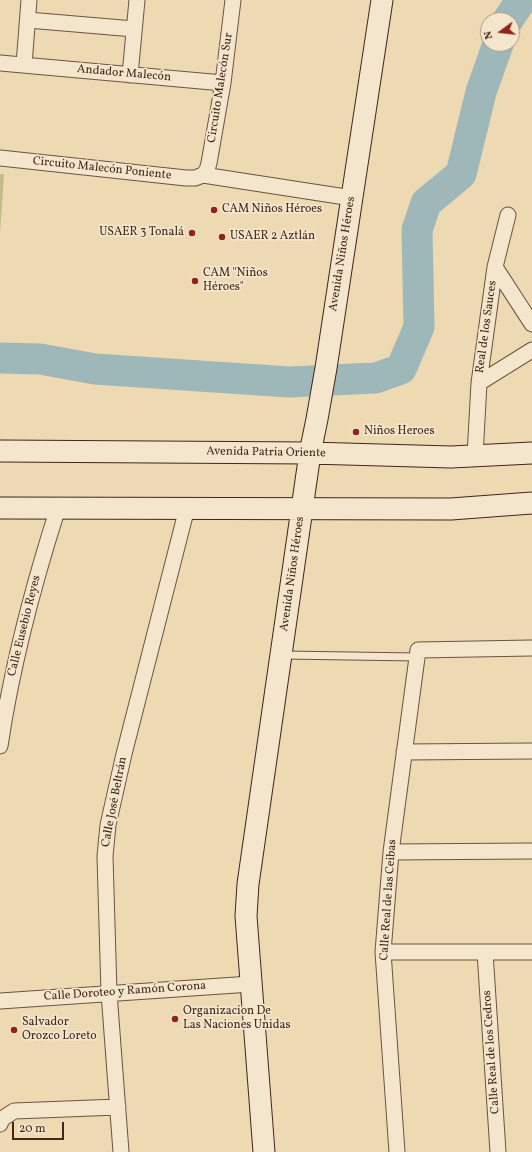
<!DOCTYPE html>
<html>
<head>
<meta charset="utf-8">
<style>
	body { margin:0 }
	#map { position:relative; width:532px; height:1152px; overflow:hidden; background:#edd9b2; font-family:Vollkorn,serif }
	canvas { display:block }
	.north { position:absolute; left:480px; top:12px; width:40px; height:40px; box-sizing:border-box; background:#f3e6cd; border:1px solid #ac9985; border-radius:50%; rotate:255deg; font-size:11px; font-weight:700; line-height:16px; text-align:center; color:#42261a }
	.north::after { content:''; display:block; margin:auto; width:14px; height:18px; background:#8f2418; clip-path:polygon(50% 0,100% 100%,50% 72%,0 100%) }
	.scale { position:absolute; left:12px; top:1122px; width:52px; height:18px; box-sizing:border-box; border:2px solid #42261a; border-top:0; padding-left:5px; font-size:12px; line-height:14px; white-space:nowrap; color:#42261a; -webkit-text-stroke:3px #f3e6cd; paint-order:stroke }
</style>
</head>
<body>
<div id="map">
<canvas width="532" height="1152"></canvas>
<div class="north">N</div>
<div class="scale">20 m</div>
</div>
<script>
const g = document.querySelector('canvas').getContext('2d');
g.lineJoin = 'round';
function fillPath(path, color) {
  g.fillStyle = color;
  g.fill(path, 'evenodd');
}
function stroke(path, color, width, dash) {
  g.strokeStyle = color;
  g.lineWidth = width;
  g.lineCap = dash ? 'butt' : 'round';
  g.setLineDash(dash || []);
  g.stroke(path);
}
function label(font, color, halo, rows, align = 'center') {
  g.font = font + ' Vollkorn,serif';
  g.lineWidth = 3.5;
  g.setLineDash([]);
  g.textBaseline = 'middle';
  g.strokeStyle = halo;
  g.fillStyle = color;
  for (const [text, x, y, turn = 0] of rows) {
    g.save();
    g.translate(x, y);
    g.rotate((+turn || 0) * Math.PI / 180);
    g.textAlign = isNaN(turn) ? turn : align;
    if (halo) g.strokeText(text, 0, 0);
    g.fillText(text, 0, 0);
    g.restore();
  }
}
fillPath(new Path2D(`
	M0,174H4L0,234Z`), '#bfbe88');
stroke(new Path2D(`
	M508,20L521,0
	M0,358L40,359L95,369L289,382L376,378L401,369L419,327L417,230L426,203L461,174L481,92L498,44`), '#9eb7b8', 31);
const lane = new Path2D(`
	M283,655L417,657`);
const street = new Path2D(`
	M28,20L134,29
	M0,63L223,83
	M24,65L29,0
	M130,75L137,0
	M0,158L186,178H195L203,175L352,198
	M203,175L207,170L209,163L223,83L233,0
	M495,267L532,324
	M479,383L532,350
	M475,456L479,383L495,267L508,215
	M0,746C12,665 33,586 58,508
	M404,752L532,751
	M391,852L532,851
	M383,952H532
	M485,952L498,1152
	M0,1001L251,984
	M0,1124L2,1119L14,1111L118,1107
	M121,1152L109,993L105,856L108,825L124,754L187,508
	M397,1152L383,952L391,852L418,650L532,648`);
const secondary = new Path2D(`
	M0,451L310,453L451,457L532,453
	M0,508L451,509L532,503
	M264,1152L246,916L248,884L310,453L317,419L326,368L382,0`);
stroke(lane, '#6d5340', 9);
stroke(street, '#6d5340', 17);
stroke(secondary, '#42261a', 23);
stroke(lane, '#f3e6cd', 7);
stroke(street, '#f3e6cd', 15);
stroke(secondary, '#f3e6cd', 21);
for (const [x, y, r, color] of [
	[214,210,4,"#8f2418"],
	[192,233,4,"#8f2418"],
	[222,237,4,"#8f2418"],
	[195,281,4,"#8f2418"],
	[356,432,4,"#8f2418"],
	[175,1019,4,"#8f2418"],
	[14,1030,4,"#8f2418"]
]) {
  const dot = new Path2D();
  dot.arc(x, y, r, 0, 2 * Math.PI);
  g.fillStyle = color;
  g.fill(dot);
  stroke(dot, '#f3e6cd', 1.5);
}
label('12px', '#42261a', '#f3e6cd', [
	["Andador Malecón",124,74,5],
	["Circuito Malecón Sur",221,88,-81],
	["Circuito Malecón Poniente",102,169,6],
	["Avenida Niños Héroes",343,254,-81],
	["Real de los Sauces",487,327,-82],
	["Avenida Patria Oriente",266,453,1],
	["Avenida Niños Héroes",293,574,-82],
	["Calle Eusebio Reyes",25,626,-76],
	["Calle José Beltrán",115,802,-79],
	["Calle Real de las Ceibas",389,900,-86],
	["Calle Doroteo y Ramón Corona",125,992,-4],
	["Calle Real de los Cedros",492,1052,-94]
]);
label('12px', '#42261a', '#f3e6cd', [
	["CAM Niños Héroes",222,210],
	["USAER 3 Tonalá",184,233,"right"],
	["USAER 2 Aztlán",230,237],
	["CAM \"Niños",203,274],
	["Héroes\"",203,288],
	["Niños Heroes",364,432],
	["Organizacion De",183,1012],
	["Las Naciones Unidas",183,1026],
	["Salvador",22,1023],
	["Orozco Loreto",22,1037]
], 'left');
</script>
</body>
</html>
